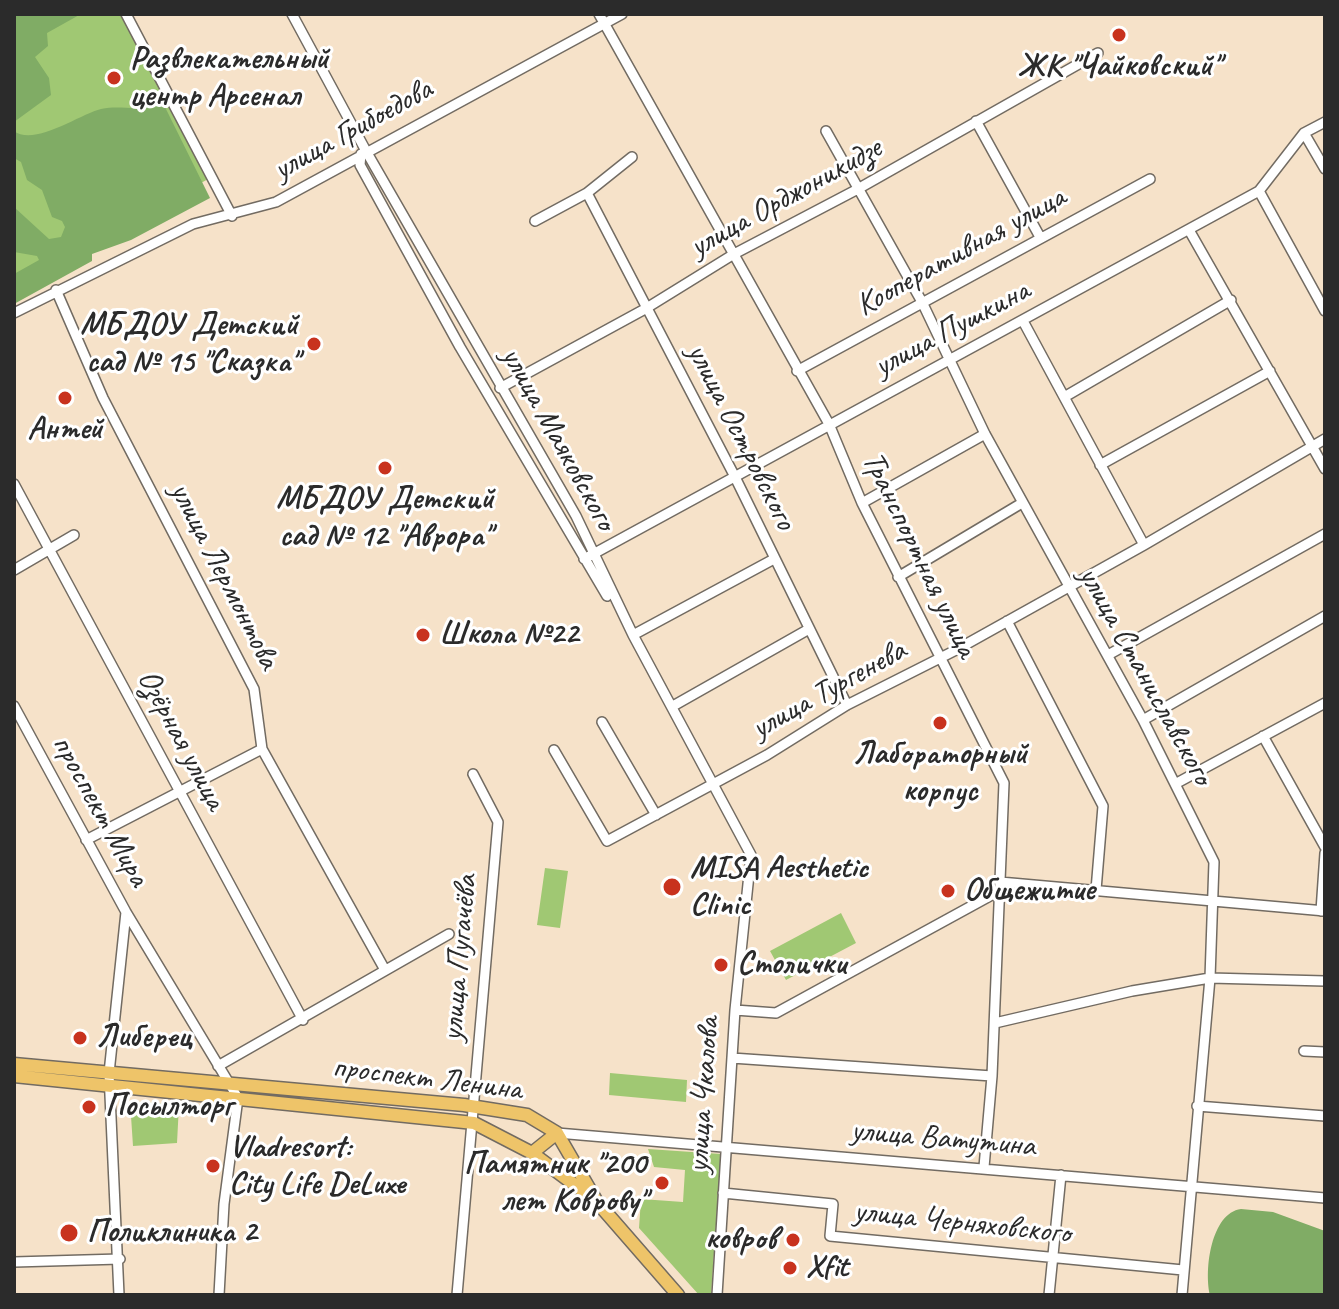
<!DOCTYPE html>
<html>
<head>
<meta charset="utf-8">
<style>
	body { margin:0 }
	#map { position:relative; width:1339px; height:1309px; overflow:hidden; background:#f6e2c9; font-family:Caveat,sans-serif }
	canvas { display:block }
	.frame { position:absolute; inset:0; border:16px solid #2b2b2b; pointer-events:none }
</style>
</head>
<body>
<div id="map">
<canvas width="1339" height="1309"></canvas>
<div class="frame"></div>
</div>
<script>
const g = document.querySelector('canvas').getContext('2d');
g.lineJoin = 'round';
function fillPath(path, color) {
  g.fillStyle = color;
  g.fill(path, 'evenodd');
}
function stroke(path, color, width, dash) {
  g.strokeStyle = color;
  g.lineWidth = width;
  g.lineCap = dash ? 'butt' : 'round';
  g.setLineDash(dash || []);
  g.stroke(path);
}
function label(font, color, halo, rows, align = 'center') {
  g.font = font + ' Caveat,sans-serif';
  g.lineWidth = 6;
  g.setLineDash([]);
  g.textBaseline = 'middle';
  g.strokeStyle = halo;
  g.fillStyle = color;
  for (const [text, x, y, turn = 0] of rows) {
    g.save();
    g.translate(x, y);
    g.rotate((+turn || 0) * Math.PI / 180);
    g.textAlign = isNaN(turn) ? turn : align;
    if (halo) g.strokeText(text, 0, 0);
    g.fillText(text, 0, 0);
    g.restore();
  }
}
fillPath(new Path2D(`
	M14,14H121L210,178L14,286Z
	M545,868L568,871L560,928L537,925Z
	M841,913L856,943L786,980L770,951Z
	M610,1073L687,1080L686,1102L609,1095Z
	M130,1101L179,1105L177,1143L133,1146Z
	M648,1149L721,1154L711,1295H699L639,1228L641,1199L683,1202L685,1170L654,1167Z`), '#a0c873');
fillPath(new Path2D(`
	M14,14H81L47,33L48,46L35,57L49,78L51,95L14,122Z
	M162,101L210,198L131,240L92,254V261L14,304V274L39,260L37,256L14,252V207L49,239L61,237L65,227L62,221L52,217L42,190L27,180L21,162L14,158V131C34,147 80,114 101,109C124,104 141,114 162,101Z
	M1241,1209L1273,1212L1325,1231V1295H1210C1204,1270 1211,1213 1241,1209Z`), '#80ac65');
const minor = new Path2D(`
	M126,14L232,216
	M292,14L366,151L576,516L633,635L751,855L735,1010L717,1295
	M599,14L829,424L862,503L1004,783L992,1076L984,1167
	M976,121L1040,237
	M826,131L922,302L985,434L1143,720L1214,862L1210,978L1182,1295
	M1304,133L1325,169
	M361,154L360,165L460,347L607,596
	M1259,191L1325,311
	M587,193L734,475L847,705
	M535,221L587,193L632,157
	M1189,230L1325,469
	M56,290L103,398L254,689L262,749L385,970
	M14,313L193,224L276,202L622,14
	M1023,321L1144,545
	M797,371L1150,179
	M500,388L645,309L734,254L856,190L1098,53
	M1066,396L1231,300
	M1100,465L1270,371
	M14,484L303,1020
	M862,503L985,434
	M584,559L1259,191L1304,133L1325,122
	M14,570L74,535
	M898,577L1022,503
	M1007,621L1103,806L1096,890
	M633,635L774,559
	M1108,655L1325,534
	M14,706L126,912L238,1098L224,1204L219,1295
	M673,706L809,629
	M1143,720L1325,616
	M602,722L656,815
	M1263,736L1325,847
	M554,750L607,841L767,755L847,705L954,651L1144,545L1325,439
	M1175,784L1325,703
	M86,840L262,749
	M1000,882L1325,911
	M1321,911L1325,853
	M735,1010L776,1013L999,891
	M995,1023L1132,991L1210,978L1325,981
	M1304,1051L1325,1052
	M732,1058L992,1076
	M218,1066L449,934
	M1197,1106L1325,1116
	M557,1133L1325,1198
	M723,1193L833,1204L830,1236L1183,1270
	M14,1262L120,1259
	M119,1295L109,1073L126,912
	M457,1295L498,822L473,774
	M1049,1295L1061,1175`);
const major = new Path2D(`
	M14,1064L464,1105L527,1115L557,1133L597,1202L678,1295
	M14,1076L474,1123L532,1153L591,1197
	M532,1153L557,1133`);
stroke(minor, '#726b62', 12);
stroke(major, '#726b62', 15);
stroke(minor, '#fff', 9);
stroke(major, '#eec469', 12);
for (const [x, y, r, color] of [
	[1119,35,8,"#c8321e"],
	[114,78,8,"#c8321e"],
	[314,344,8,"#c8321e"],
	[65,398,8,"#c8321e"],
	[385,468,8,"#c8321e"],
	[423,635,8,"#c8321e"],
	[940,723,8,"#c8321e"],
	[672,887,10,"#c8321e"],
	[948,891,8,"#c8321e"],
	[721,965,8,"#c8321e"],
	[80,1038,8,"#c8321e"],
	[89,1107,8,"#c8321e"],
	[213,1166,8,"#c8321e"],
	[662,1183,8,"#c8321e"],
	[69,1233,10,"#c8321e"],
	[793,1240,8,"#c8321e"],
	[790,1268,8,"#c8321e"]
]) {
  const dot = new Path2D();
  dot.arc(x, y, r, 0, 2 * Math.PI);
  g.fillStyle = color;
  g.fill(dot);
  stroke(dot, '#fff', 3);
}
label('bold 32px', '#2b2b2b', '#fff', [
	["Развлекательный",130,60],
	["центр Арсенал",130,97],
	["ЖК \"Чайковский\"",1119,67,"center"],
	["МБДОУ Детский",298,326,"right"],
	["сад № 15 \"Сказка\"",298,363,"right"],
	["Антей",65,430,"center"],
	["МБДОУ Детский",385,500,"center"],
	["сад № 12 \"Аврора\"",385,537,"center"],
	["Школа №22",439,635],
	["Лабораторный",940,755,"center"],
	["корпус",940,792,"center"],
	["MISA Aesthetic",690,869],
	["Clinic",690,906],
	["Общежитие",964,891],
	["Столички",737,965],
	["Либерец",96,1038],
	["Посылторг",105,1107],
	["Vladresort:",229,1148],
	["City Life DeLuxe",229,1185],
	["Памятник \"200",646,1165,"right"],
	["лет Коврову\"",646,1202,"right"],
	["Поликлиника 2",87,1233],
	["ковров",777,1240,"right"],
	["Xfit",806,1268]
], 'left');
label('32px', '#2b2b2b', '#fff', [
	["улица Грибоедова",353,130,-29],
	["улица Орджоникидзе",786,198,-29],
	["Кооперативная улица",961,252,-29],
	["улица Пушкина",952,329,-28],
	["улица Островского",741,437,63],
	["улица Маяковского",558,439,61],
	["Транспортная улица",919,555,64],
	["улица Лермонтова",224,576,63],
	["улица Станиславского",1145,676,61],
	["улица Тургенева",829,690,-29],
	["Озёрная улица",181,740,62],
	["проспект Мира",100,811,61],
	["улица Пугачёва",460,958,-85],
	["проспект Ленина",427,1079,7],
	["улица Чкалова",704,1095,-86],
	["улица Ватутина",943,1139,5],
	["улица Черняховского",962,1223,6]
]);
</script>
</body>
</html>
